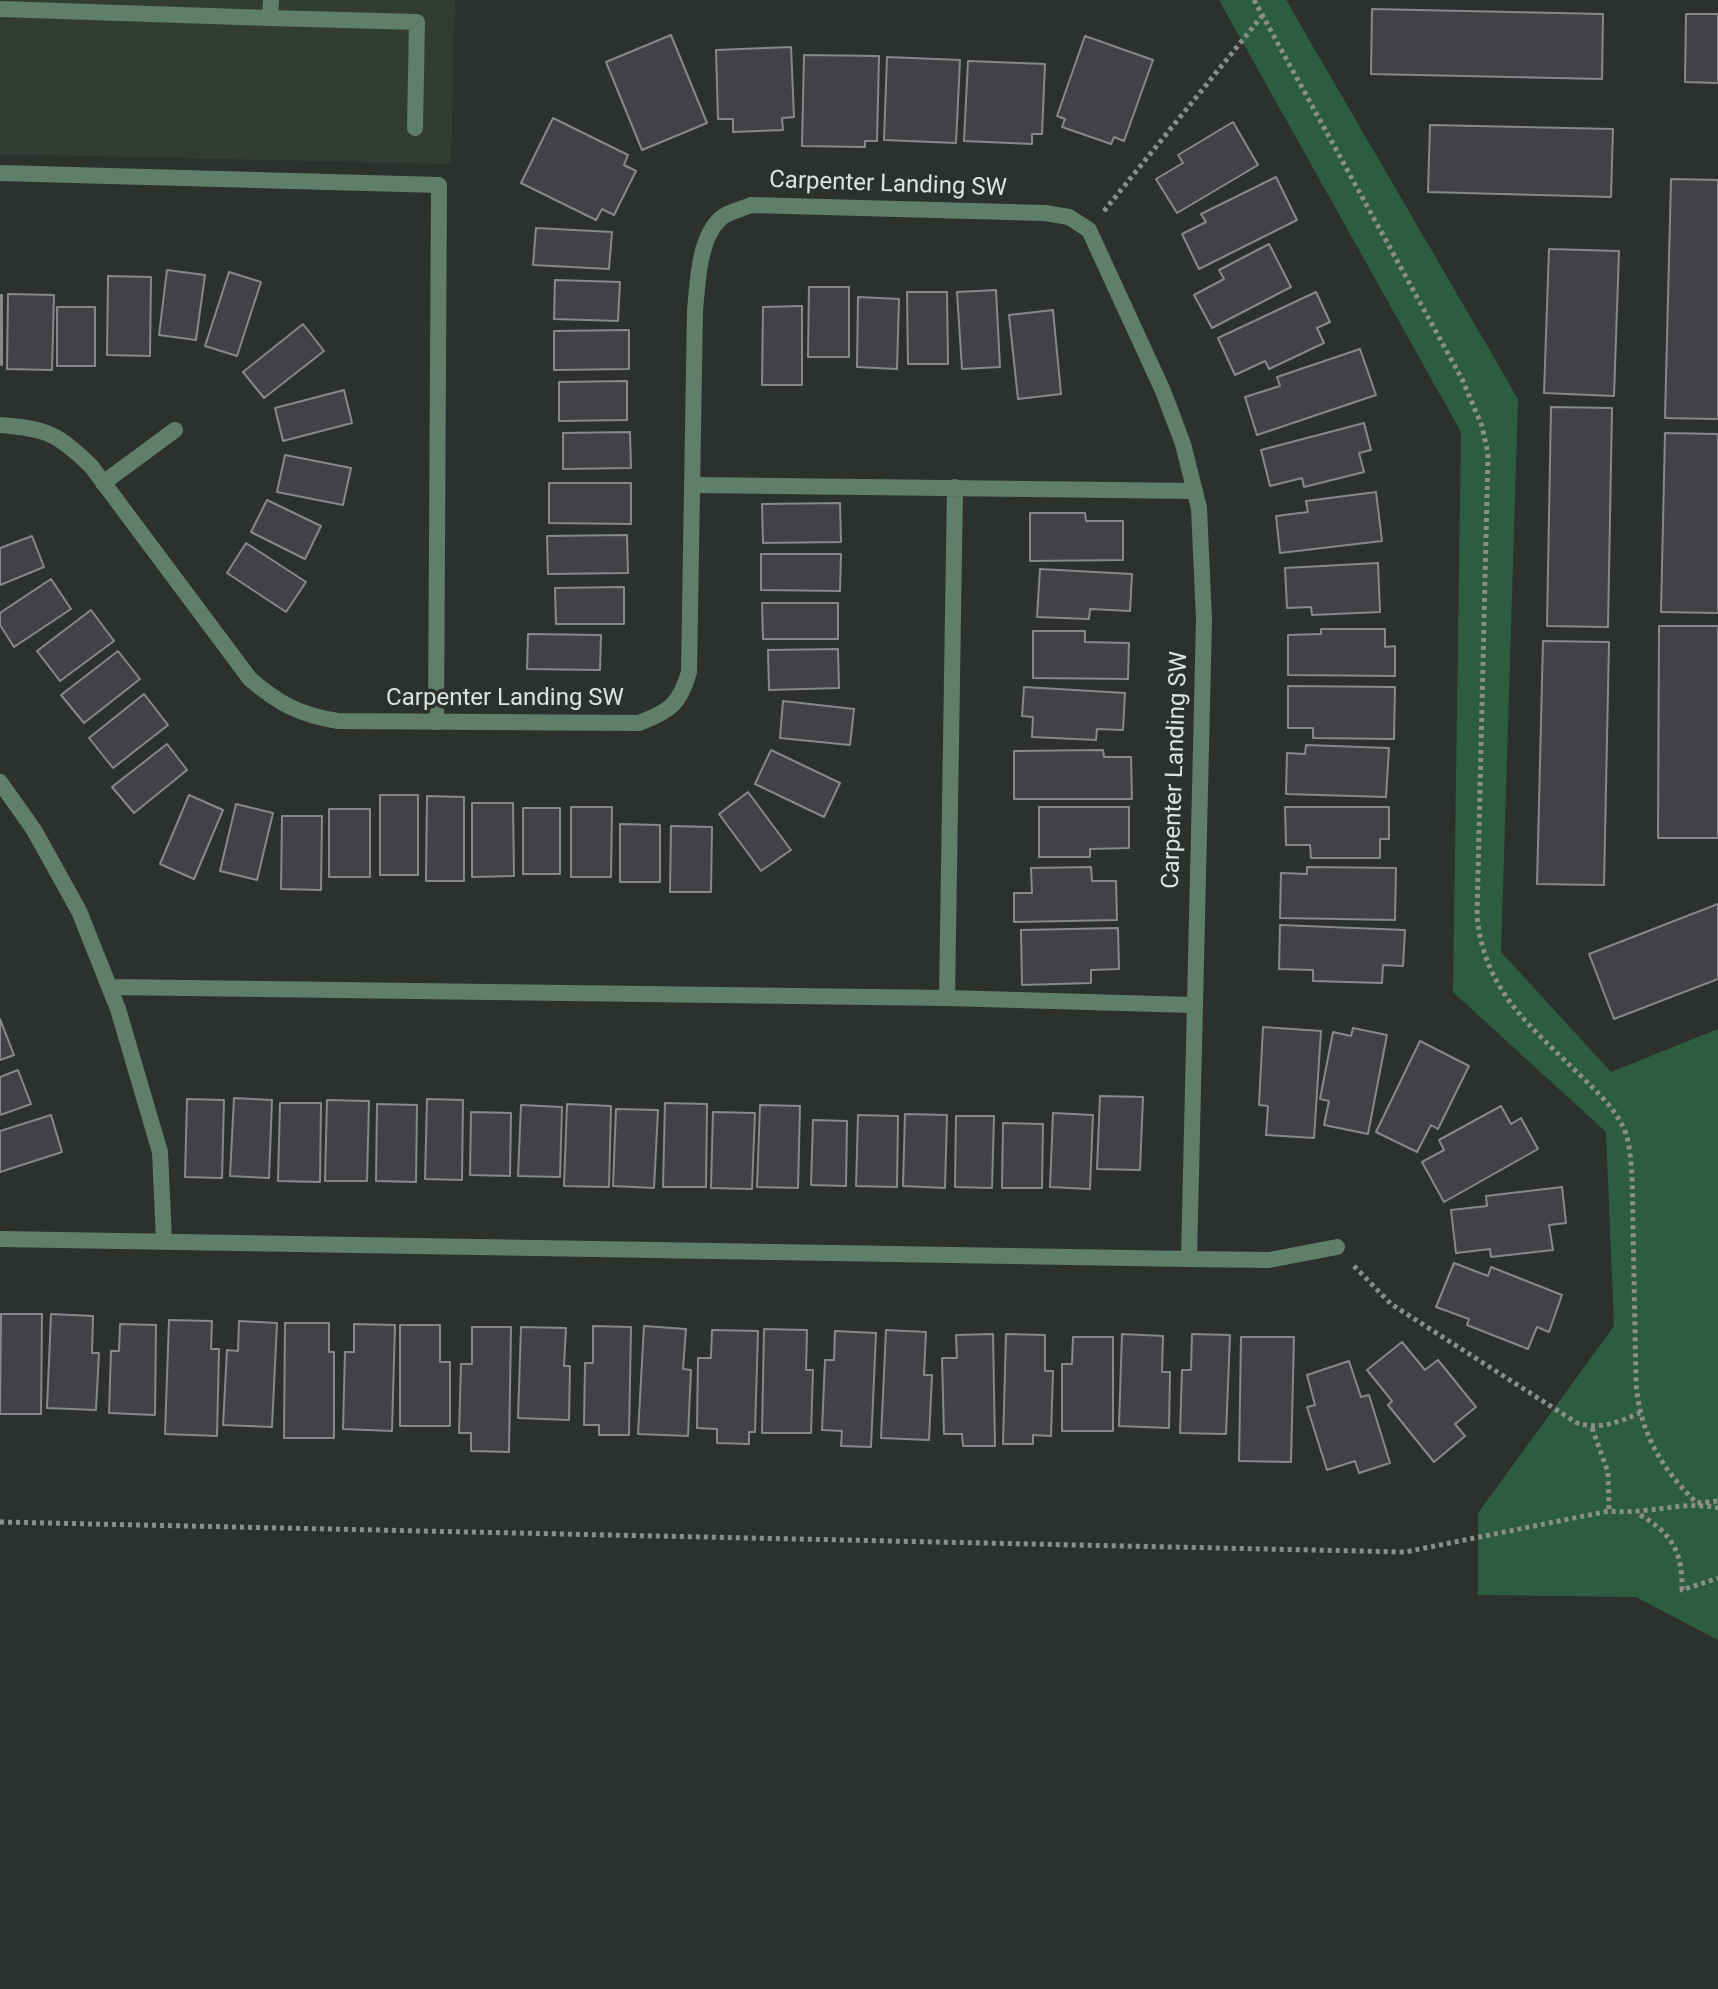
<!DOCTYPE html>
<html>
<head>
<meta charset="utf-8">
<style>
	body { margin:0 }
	canvas { display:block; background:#2d312e }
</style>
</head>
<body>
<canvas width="1718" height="1989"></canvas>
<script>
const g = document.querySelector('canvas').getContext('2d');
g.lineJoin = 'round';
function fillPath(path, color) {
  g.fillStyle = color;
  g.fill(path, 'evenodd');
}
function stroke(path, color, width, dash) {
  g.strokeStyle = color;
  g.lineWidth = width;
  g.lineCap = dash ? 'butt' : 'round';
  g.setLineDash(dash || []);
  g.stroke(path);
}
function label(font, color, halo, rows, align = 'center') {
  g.font = font + ' Roboto,sans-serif';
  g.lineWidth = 7;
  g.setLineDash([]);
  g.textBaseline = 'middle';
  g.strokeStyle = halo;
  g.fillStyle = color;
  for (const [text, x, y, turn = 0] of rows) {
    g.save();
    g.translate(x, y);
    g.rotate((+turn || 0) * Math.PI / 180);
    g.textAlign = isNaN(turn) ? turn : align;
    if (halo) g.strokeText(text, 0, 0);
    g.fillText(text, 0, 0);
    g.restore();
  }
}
fillPath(new Path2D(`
	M0,0H455L451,164L0,154Z`), '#323c35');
fillPath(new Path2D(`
	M1219,0H1286L1518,399L1501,952L1611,1072L1718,1029V1640L1636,1597L1478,1595V1513L1614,1326L1606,1132L1453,992L1461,432Z`), '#2c5d41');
const building = new Path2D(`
	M1372,9L1603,14L1602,79L1371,74Z
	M1686,14H1718V83L1685,82Z
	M671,35L707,123L642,150L606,62Z
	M1085,36L1153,60L1124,141L1114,137L1111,144L1062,127L1065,119L1057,116Z
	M791,47L794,117L782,118L783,130L733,132V119H718L716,50Z
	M804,55L879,56L877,141H865V147L802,146Z
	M887,57L960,60L956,143L884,140Z
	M968,61L1045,64L1042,134H1032V144L964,141Z
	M553,118L628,155L624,165L636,171L614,215L602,209L596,220L521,183Z
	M1233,122L1258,165L1177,213L1156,179L1183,163L1178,155Z
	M1430,125L1613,129L1611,197L1428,192Z
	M1276,177L1297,220L1199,269L1182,234L1206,222L1201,214Z
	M1671,179L1718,180V419L1665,418Z
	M536,228L612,232L609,269L533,265Z
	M1269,244L1291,287L1212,328L1194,295L1224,279L1219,270Z
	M1549,249L1619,251L1614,396L1544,393Z
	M167,270L205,275L196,340L159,335Z
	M229,272L261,282L237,356L205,346Z
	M108,276L151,277L150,356L107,355Z
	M555,280L620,282L618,321L554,319Z
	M809,287H849V357H808Z
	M996,290L1000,367L962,369L957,292Z
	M907,292H947L948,364H908Z
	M1316,292L1330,322L1317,328L1324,343L1269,369L1265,361L1235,375L1218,338Z
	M8,294L54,295L52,370L7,369Z
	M0,295H2V365H0Z
	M858,297L899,299L897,369L857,367Z
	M802,306V385H762L763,307Z
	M57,307H95V366H57Z
	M1053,310L1061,394L1018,399L1009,315Z
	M303,324L324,351L264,398L243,372Z
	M629,330V369L554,370V331Z
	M1360,349L1376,395L1257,435L1245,397L1280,386L1277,377Z
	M627,381V420L559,421V382Z
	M344,390L352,423L283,441L275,408Z
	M1551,407L1612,408L1608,627L1547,626Z
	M1364,423L1371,450L1359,453L1364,472L1304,487L1302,478L1270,486L1261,450Z
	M630,432L631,468L563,469V433Z
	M1665,433L1718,434V613L1661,612Z
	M285,455L351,468L343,505L277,492Z
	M549,483H631V524L549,523Z
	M1376,492L1382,541L1280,553L1276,516L1308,512L1306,501Z
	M267,500L321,526L305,559L251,532Z
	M840,503L841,542L763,543L762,504Z
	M1030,513H1085L1086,521H1123V560L1030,561Z
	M627,535L628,573L548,574L547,536Z
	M32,536L44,567L0,585V548Z
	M246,543L306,582L286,612L227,573Z
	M761,554H841L840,591L761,590Z
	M1378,563L1380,612L1312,615L1311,607L1287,608L1285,568Z
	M1040,569L1132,574L1130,611L1090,609L1089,619L1037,617Z
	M51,579L71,609L14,647L0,625V613Z
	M624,587V624H556L555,588Z
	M762,603H838V639H763Z
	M91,610L114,641L60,681L37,651Z
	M1659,626H1718V838H1658Z
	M1321,629H1385V647L1395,646V676L1288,675V635L1321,634Z
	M1033,631H1085V642L1129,643L1128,679L1033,678Z
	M528,634L601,635L600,670L527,669Z
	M1543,641L1609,642L1604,885L1537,884Z
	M838,649L839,688L769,690L768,650Z
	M118,651L140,679L84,723L61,695Z
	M1288,686L1395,687L1394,739L1313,738V728H1288Z
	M1024,687L1125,693L1123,730L1097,729L1096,740L1032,737L1033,717L1022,716Z
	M144,694L168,725L113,768L89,738Z
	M783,701L854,709L850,745L780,738Z
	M167,744L187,770L134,813L112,787Z
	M1306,745L1389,748L1386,797L1286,794L1287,753L1305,754Z
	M771,750L840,783L824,817L755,784Z
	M1103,750L1104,757H1131L1132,799H1014V751Z
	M748,792L791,850L761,871L719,814Z
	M189,795L223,810L194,879L160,864Z
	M380,795H418V875H380Z
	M427,796L464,797V881H426Z
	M472,803H513L514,876L472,877Z
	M236,804L273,813L257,880L220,871Z
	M571,807H612L611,877H571Z
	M1039,807H1129V848L1090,849V857H1039Z
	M1285,807H1389V839H1380V858H1311L1310,845H1286Z
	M523,808H560V874H523Z
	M329,809H370V877H329Z
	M282,816H322L321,890L281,889Z
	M620,824L660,825V882H620Z
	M671,826L712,827L711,892H670Z
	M1091,867L1092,881H1116L1117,920L1014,922V893H1032L1031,868Z
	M1307,867L1396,868L1395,920L1280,918L1281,873L1307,874Z
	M1718,904V979L1614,1019L1589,954Z
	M1280,925L1405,930L1403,966L1383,965L1382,983L1313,981V970L1279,969Z
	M1118,928L1119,969L1091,970V983L1022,985L1021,930Z
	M0,1019L14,1055L0,1060Z
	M1263,1027L1321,1031L1314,1138L1266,1135L1268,1106L1259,1105Z
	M1353,1028L1387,1035L1368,1134L1324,1125L1329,1101L1320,1099L1333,1032L1351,1036Z
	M1420,1041L1469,1066L1438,1129L1431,1125L1417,1152L1376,1132Z
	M18,1070L31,1104L0,1115V1077Z
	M1100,1096L1143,1097L1140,1170L1097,1169Z
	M234,1098L272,1100L269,1178L230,1176Z
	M187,1099L224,1100L222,1178L185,1177Z
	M427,1099L463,1100L462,1180L425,1179Z
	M327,1100L369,1101L367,1181H325Z
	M280,1103H321L320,1182L278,1181Z
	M665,1103L707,1104L706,1187H663Z
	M377,1104L417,1105L416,1182L376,1181Z
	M567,1104L611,1106L609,1187L564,1186Z
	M521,1105L562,1107L560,1177L518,1176Z
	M760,1105L800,1106L798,1188L757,1187Z
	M1501,1106L1511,1124L1521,1118L1538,1149L1444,1202L1422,1162L1444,1150L1439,1140Z
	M616,1109L658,1110L654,1188L613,1186Z
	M471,1112L511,1113L510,1176L470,1175Z
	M713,1112L755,1113L752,1189L711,1188Z
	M1053,1113L1093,1115L1090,1189L1050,1187Z
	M905,1114L947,1115L945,1188L903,1186Z
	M51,1115L62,1152L0,1172V1131Z
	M858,1115L898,1116L897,1187L856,1186Z
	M956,1116H994L992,1188L955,1187Z
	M813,1120L847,1121L846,1186L811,1185Z
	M1003,1123L1043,1124L1042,1188H1002Z
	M1562,1187L1566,1223L1549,1225L1553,1250L1491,1257L1490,1249L1456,1253L1451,1210L1487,1206L1486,1196Z
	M1454,1263L1488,1276L1491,1267L1562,1295L1549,1332L1537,1327L1528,1349L1467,1325L1469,1319L1436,1307Z
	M1,1314H42L41,1414H0Z
	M51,1314L93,1316L92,1353H99L96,1410L47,1408Z
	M169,1320L212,1321L211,1349H219L217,1436L165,1434Z
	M239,1321L277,1323L272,1427L223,1425L227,1350L238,1351Z
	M285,1323H329V1352H334V1438H284Z
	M120,1324L156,1325L155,1415L109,1413L111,1351H119Z
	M354,1324L395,1325L392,1431L343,1429L345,1352H354Z
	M400,1325H440V1362H450V1426H400Z
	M593,1326L631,1327L629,1435H599V1425H584L585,1363H593Z
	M644,1326L686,1329L683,1369L691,1370L688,1436L638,1434Z
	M472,1327H511L509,1452L471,1451V1433H459L461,1364H472Z
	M521,1327L566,1328L564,1366H570L569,1420L518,1418Z
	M764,1329L807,1330L806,1370H813L811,1433H762Z
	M712,1330L758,1331L755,1432H749V1444L717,1443V1429L697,1428L698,1358H711Z
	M886,1330L926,1332L924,1375H932L929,1440L881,1438Z
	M835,1331L876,1333L871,1447L841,1446L842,1431L822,1430L825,1360H834Z
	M993,1334L995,1446H963L962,1434H944L942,1358H957L956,1335Z
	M1006,1334L1045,1335V1371H1053L1051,1436L1033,1435V1444H1003Z
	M1122,1334L1163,1336L1162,1372H1170L1169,1428L1119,1426Z
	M1192,1334L1230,1335L1226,1434L1180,1433L1182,1370H1191Z
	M1073,1337H1113V1431H1062V1364H1072Z
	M1241,1337H1294L1291,1462L1239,1461Z
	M1402,1342L1425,1370L1438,1360L1476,1407L1455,1424L1465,1436L1434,1462L1388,1405L1392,1401L1367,1370Z
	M1349,1361L1361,1397L1369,1395L1390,1463L1359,1473L1355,1461L1327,1470L1307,1407L1315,1405L1307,1375Z`);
fillPath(building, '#434145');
stroke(building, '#89878c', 2);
stroke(new Path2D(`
	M1254,0L1462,379L1482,426L1488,454L1477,915C1484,993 1532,1027 1584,1079C1597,1092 1611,1105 1620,1121C1630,1137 1630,1156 1632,1174L1636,1382C1639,1431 1662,1470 1697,1503L1718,1501
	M1104,211L1262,16
	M1354,1266L1391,1304L1577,1423C1601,1430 1618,1422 1640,1413
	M1592,1428L1608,1472L1609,1511
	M1640,1515C1672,1533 1683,1553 1682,1590L1718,1578
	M0,1522L1405,1552L1609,1511C1648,1515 1682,1500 1718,1508`), '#8b8e8b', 5, [4, 4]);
stroke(new Path2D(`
	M271,0L270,18L417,22L415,128
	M0,9L270,18
	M0,173L439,185L436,722
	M694,485L1195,491
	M0,782L34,830L79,911L118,1009L160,1152L164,1241
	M110,987L947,998L1193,1005
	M947,998L955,487`), '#5f7f6b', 16);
stroke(new Path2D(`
	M0,425C47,429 57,433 91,466L250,679C279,704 300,715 338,721L639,723C670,711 680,704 689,672L695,310C698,282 698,239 721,218C728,212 742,209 751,205L1045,213L1069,217L1089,230L1163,391L1183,444L1199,508L1204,619L1189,1259L0,1239
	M103,483L175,430
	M1189,1259L1269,1260L1337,1247`), '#5f7f6b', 16);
label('24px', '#e0e2e0', '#2d312e', [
	["Carpenter Landing SW",888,185,2],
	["Carpenter Landing SW",505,699],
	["Carpenter Landing SW",1176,770,-88]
]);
</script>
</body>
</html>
